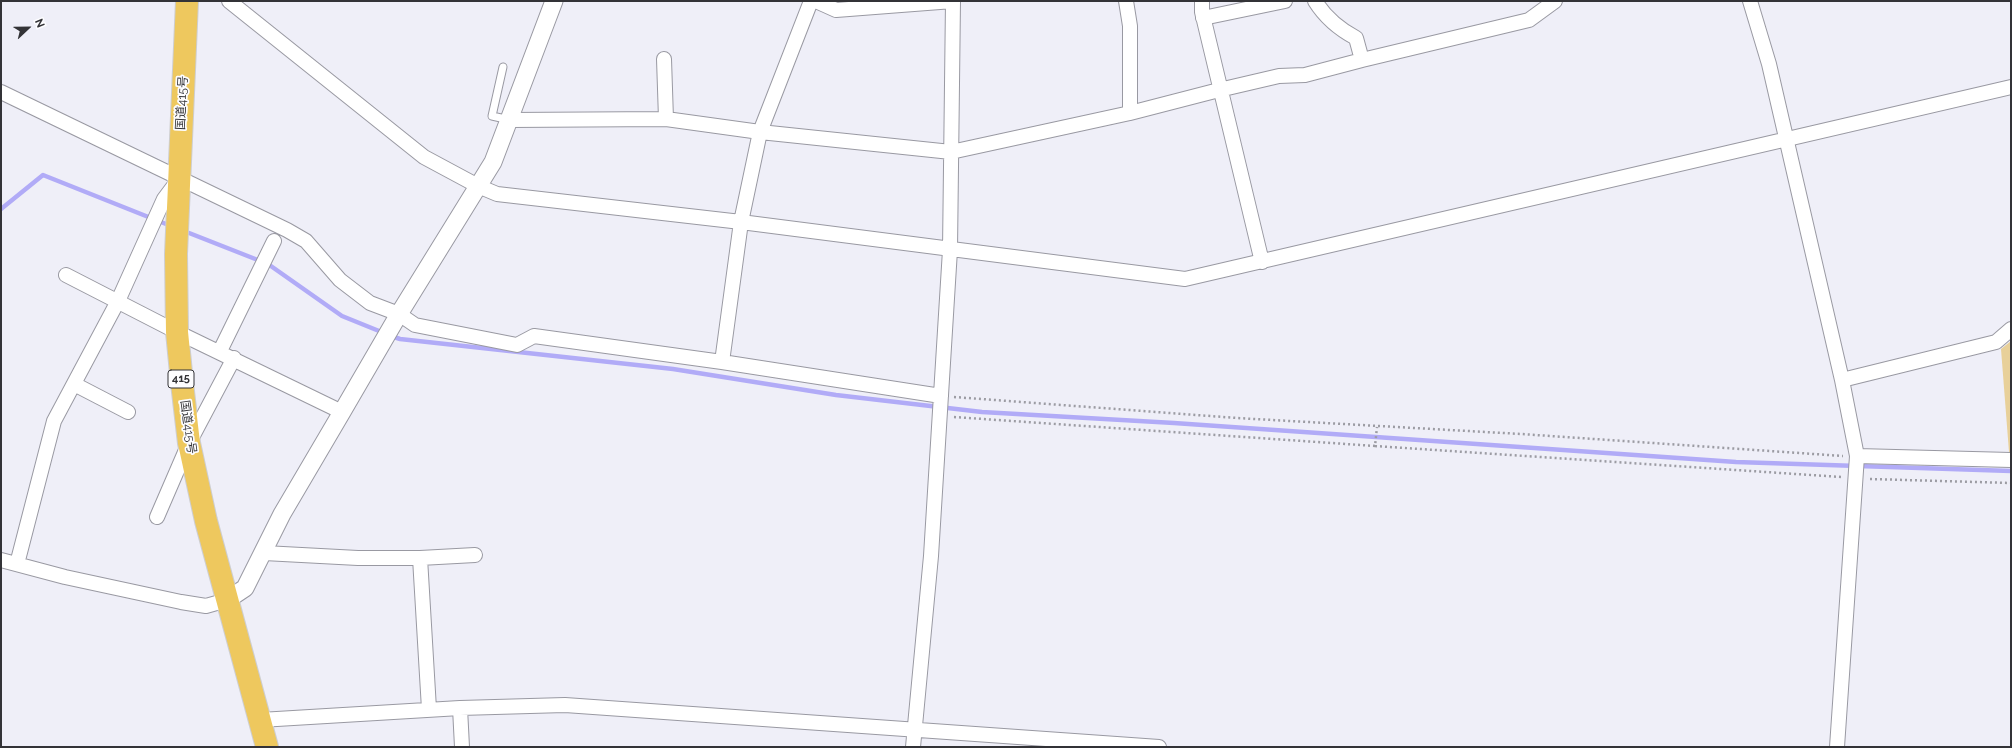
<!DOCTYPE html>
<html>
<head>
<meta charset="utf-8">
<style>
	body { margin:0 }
	#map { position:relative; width:2012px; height:748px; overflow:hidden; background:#efeff8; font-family:Raleway,sans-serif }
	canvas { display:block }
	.frame { position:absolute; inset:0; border:2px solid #333337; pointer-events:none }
	.north { position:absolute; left:8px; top:8px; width:40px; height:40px; -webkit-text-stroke:3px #fdfdff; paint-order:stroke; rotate:68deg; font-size:11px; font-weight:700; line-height:16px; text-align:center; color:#333337 }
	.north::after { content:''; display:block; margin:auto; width:14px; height:18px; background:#333337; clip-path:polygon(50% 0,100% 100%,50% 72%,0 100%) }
</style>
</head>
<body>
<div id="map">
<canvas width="2012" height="748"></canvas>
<div class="frame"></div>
<div class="north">N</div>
</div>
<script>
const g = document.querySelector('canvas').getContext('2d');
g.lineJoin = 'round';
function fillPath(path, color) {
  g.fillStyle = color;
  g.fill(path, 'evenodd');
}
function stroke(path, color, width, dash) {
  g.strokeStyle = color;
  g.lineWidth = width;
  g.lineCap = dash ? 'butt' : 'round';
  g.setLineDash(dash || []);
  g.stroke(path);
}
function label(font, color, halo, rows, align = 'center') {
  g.font = font + ' Raleway,"Noto Sans JP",sans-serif';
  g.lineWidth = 3.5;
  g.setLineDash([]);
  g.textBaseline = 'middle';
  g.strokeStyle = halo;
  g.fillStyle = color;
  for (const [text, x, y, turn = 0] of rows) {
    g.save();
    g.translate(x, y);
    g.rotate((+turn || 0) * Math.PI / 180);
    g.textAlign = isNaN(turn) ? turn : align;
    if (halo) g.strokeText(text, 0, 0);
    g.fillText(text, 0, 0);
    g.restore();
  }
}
fillPath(new Path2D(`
	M2011,341V452H2009L2001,349Z`), '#e8d099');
stroke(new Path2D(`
	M1,209L43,175L171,226
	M184,231L268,264L342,316L384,333
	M391,336L400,339L673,369L836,395L982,412L1174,423L1736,462L2011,471`), '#b1abf7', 4.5);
const service = new Path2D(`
	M503,67L492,116L510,120`);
const minor = new Path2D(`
	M229,1L424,157L478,186L497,194L741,222L1185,279L2011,87
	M816,1L836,10L953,1
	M1126,1L1130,26V113L1219,90L1279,76L1305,75L1362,60
	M1202,1V12L1262,262
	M1315,1C1325,17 1339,29 1356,38L1362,60L1529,20L1555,1
	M1750,1L1769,64L1842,380L1857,456L1837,747
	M1203,18L1285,1
	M664,59L666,119L760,132L811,1
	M1,92L287,230L306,241L340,280L370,303L399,314L415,325L517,345L534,336L722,362L741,222L760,132L951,152L1130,113
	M510,120L666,119
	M66,275L177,332L342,412
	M220,351L274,241
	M722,362L941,396
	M1842,380L1996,342L2011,329
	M74,384L128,412
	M1857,456L2011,460
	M157,517L189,443L234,358
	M264,553L358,558H420
	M1,560L65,577L181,602L206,606L227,600
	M17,564L54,421L118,301L164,199L179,179
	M460,708L565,705L1159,747
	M429,709L420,558L475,555
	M260,720L460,708L462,747
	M913,747L931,556L950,250L953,1`);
const tertiary = new Path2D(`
	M227,600L245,588L282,514L342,412L399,314L493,162L554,1`);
const trunk = new Path2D(`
	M187,1L176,254L177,332L182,383L189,443L206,521L267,747`);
stroke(service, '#9999a2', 9);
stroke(minor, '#9999a2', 16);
stroke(tertiary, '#9999a2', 19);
stroke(trunk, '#cececf', 24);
stroke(new Path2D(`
	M954,397L1237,418L1521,434L1843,456
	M954,417L1375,446L1377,427
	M1375,446L1841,477
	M1870,479L2011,483`), '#9c9ca3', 2.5, [2, 3]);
stroke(service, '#fff', 7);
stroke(minor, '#fff', 14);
stroke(tertiary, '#fff', 17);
stroke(trunk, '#eec85e', 22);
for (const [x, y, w] of [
	[181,379,26]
]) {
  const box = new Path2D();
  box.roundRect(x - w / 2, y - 9, w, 18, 3);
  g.fillStyle = '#fdfdff';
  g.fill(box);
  stroke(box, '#333337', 1);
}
label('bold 11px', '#333337', null, [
	["415",181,379]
]);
label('12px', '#333337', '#fdfdff', [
	["国道415号",182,103,-87],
	["国道415号",188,427,82]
]);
</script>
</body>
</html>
